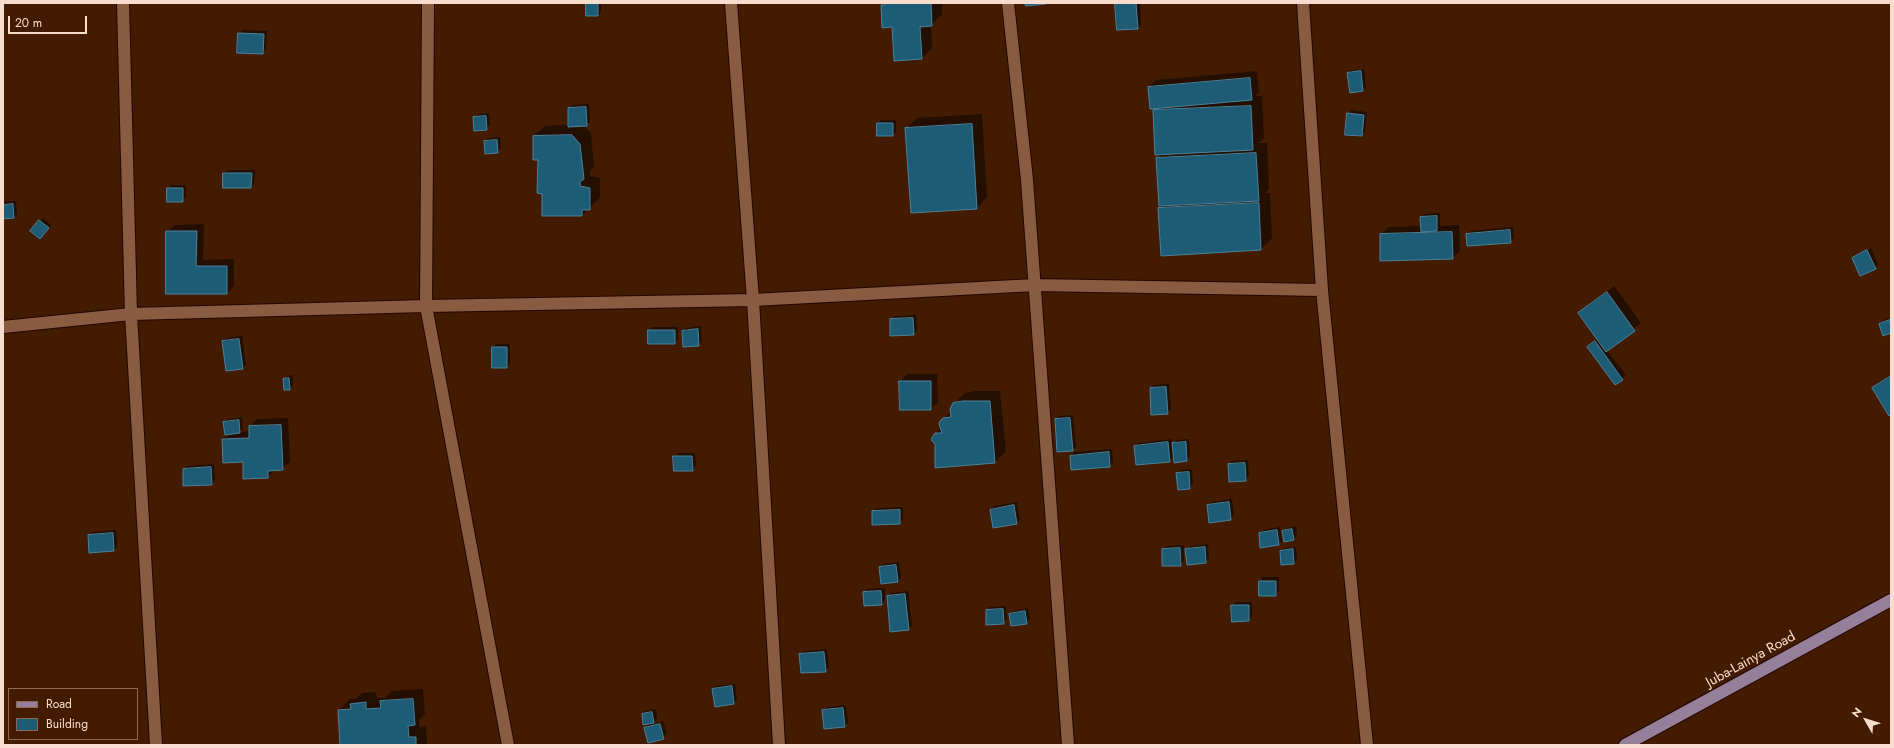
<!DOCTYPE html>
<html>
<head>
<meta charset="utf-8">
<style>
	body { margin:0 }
	#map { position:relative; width:1894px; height:748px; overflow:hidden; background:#431b01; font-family:Jost,sans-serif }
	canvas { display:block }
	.frame { position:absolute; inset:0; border:4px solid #f8ddcf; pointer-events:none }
	.legend { position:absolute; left:8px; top:688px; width:130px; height:52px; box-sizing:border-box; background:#431b01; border:1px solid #8b6953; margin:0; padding:5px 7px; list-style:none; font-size:12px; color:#f8ddcf }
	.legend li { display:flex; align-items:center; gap:8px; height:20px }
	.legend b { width:20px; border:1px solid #8b6953 }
	.north { position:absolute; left:1846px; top:700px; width:40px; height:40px; -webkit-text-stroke:3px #431b01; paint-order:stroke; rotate:309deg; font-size:11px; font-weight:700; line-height:16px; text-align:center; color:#f8ddcf }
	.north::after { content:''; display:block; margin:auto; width:14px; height:18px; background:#f8ddcf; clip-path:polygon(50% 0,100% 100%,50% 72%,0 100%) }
	.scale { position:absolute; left:8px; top:16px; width:79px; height:18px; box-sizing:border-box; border:2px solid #f8ddcf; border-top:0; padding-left:5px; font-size:12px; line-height:14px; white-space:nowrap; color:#f8ddcf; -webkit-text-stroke:3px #431b01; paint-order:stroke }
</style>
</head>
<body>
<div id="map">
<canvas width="1894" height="748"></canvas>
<div class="frame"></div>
<ul class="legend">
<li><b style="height:5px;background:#967f9a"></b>Road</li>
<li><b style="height:11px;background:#1e5c76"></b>Building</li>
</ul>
<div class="north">N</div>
<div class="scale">20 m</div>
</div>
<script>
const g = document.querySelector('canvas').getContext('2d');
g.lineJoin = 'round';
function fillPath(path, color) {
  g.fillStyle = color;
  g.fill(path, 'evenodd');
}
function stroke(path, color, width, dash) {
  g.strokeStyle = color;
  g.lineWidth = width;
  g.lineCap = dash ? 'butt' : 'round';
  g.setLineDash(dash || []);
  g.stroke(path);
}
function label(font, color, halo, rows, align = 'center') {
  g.font = font + ' Jost,sans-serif';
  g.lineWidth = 3;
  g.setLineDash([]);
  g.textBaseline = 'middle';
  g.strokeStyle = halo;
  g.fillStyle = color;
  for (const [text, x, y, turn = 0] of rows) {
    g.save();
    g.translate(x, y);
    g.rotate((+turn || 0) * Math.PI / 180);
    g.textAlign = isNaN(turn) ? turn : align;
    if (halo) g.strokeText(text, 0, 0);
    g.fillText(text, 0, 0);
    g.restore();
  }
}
fillPath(new Path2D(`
	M587,3H601V12L598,15Z
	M884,3H942V14L931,26L932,48L922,58L893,26L882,5Z
	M1117,3H1140L1141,25L1137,28Z
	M242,30L267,31L266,49L263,53L239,34Z
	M1364,69L1366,87L1363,90L1348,74L1352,70Z
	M1257,71L1259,92L1255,96H1262L1264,138L1258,143H1267L1269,189L1265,193H1270L1272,238L1261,249L1159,209L1163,204L1157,159L1163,153L1154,111L1158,107L1149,87L1156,80Z
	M589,104L590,122L586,125H583L591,133L594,167L590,171V176L600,178V198L582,215L543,193L534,136L545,126L569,125V108L572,105Z
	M1352,110L1367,112L1365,131L1362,135L1348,114Z
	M489,113L490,125L486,129L474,118L478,114Z
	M982,114L987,197L977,208L906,129L917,118Z
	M881,120H896V132L893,135L878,124Z
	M500,137L501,148L498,152L485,141L488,138Z
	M228,170H255L254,184L251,187L224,173Z
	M171,185H186V197L183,201L168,189Z
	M16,201L17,214L14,218H3V202Z
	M1440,213V226L1459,225L1460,251L1452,258L1381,235L1388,227L1422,226L1421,218L1425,214Z
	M43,218L51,225L44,234L39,221Z
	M204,224L203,260L234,259V286L227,293H167V232L175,225Z
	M1513,227L1514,238L1510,242L1467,234L1471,231Z
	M1871,248L1878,265L1875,268L1853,258Z
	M1614,286L1641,323L1607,350L1626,375L1615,384L1592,343L1598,339L1580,313Z
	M916,315L917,331L913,334L891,319L895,316Z
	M1891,318V332L1884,335L1880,324L1884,320Z
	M701,326L702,342L699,345L683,331L686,328Z
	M652,327H678V339L674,343L649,330Z
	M242,336L246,365L242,368L223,342L227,338Z
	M496,344H510V364L507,367L493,347Z
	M908,374H937L938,402L931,409L900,381Z
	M1891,374V414L1873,388Z
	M292,375L293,385L289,389L284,379L287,376Z
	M1169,384L1171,409L1168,413L1151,388L1154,385Z
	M975,391H1000L1006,451L995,462L935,434L941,428V421L951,411L954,404L965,393Z
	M1073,415L1076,447L1072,450L1056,419L1059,416Z
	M242,417L243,429L240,432L250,431V426L257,419L288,418L290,462L282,469L275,470L268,477L244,461L223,439L230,433L224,422L228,419Z
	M1171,439L1172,445L1177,440L1189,439L1190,457L1187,460L1174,456L1169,461L1135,446L1139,443Z
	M1112,449L1113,463L1110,466L1071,456L1075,452Z
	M678,453H695L696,466L692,470L675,457Z
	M1248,460L1249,476L1246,480L1229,465L1232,461Z
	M214,464L215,480L212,484L184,469L187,466Z
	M1192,469L1193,484L1190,488L1179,489L1177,474L1181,470Z
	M1232,499L1234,515L1230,519L1208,506L1212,502Z
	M1017,502L1020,519L1017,523L993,527L991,510L994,506Z
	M903,507V519L900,523L873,512L876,508Z
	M1296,526L1297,536L1293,539L1283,531L1287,528Z
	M1280,527L1282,541L1278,544L1260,533L1263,530Z
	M116,530L117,547L114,550L90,552L89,536L93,532Z
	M1208,544L1209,558L1205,562L1187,549L1190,546Z
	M1184,545V561L1180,565L1163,549L1166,546Z
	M1296,547L1297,560L1294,563L1282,564L1281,551L1284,548Z
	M899,562L901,578L898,581L880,568L883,564Z
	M1263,577H1279V591L1276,595H1260V581Z
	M885,588V600L882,604L864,592L868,589Z
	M908,591L912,626L908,629L888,597L891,593Z
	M1236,602H1252V616L1249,620L1232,621V606Z
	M1006,606L1007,619L1003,623L987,610L990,607Z
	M1028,608L1030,619L1026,623L1010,614L1014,611Z
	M827,649L829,667L825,671L800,655L804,651Z
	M735,684L737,700L733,703L713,690L716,686Z
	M423,689L425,714L419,720V727L426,726L427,745H341L339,710L350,699H356L362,693L376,692L377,698H385L392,691Z
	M846,705L848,722L845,726L823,710L827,707Z
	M656,709L657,719L652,724L663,721L667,734L663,738L645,728L650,723L643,714L646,711Z`), '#0007');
const building = new Path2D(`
	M586,3H598V16H586Z
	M884,3H931L932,26L920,27L922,59L894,61L892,27L882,28L881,5H884Z
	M1025,3H1046V4L1026,6Z
	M1115,3H1136L1138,29L1117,30Z
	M238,33L264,34L263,54L237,53Z
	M1361,71L1363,91L1350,93L1347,73Z
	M1250,78L1252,100L1150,109L1148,87Z
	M1251,106L1253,150L1155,155L1153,110Z
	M586,107L587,126L568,127V108Z
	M1347,113L1364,115L1362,136L1345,135Z
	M486,116L487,130L474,131L473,117Z
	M877,123H893V136H877Z
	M972,124L977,209L911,213L905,128Z
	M572,135L580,144L584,179L580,182V186L590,188V210H582V216H542V194L537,193L538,160H533V136Z
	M497,140L498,153L485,154L484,141Z
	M1256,153L1259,201L1159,206L1156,158Z
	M223,173H252L251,188H223Z
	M167,188H183V202H167Z
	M1259,203L1261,250L1161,256L1158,208Z
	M13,204L14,218L3,219V205Z
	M1437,216V231L1421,232L1420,217Z
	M39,220L49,228L40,239L30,231Z
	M1510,230L1511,243L1467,246L1466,234Z
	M166,231H197L196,266H227V294H166Z
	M1452,232L1453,259L1380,261V234Z
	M1867,250L1876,269L1860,276L1852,258Z
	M1607,292L1635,331L1606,352L1578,313Z
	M913,318L914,335L890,336V319Z
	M1890,320L1891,333L1883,336L1879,324Z
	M698,329L699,346L683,347L682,331Z
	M648,330H675V344H648Z
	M239,339L243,369L226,371L222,341Z
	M1595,341L1623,380L1615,385L1587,347Z
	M492,347H507V368H492Z
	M1891,376V415L1889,416L1872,388Z
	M289,378L290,390H284L283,379Z
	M899,381H931V410H900Z
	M1166,387L1168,414L1151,415L1150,388Z
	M963,401H990L995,463L935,468V444L931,440L933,436L935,433H942L939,424L940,421L943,418L951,417L950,409L953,403Z
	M1070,418L1073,451L1057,452L1055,419Z
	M239,420L240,433L225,435L223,422Z
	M281,425L283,470L268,471V478L243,479V462L223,463L222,439L249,438V426Z
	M1168,442L1170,462L1136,465L1134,446Z
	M1186,442L1187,461L1174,463L1172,443Z
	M1109,452L1110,467L1071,470L1070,456Z
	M673,456H692L693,471H674Z
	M1245,463L1246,481L1229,482L1228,464Z
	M211,467L212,485L183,486V469Z
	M1189,472L1190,489L1178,490L1176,473Z
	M1229,502L1231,520L1209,523L1207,505Z
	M1014,505L1017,524L993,528L990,510Z
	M900,510V524L872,525V511Z
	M1292,529L1294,540L1284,542L1282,531Z
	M1277,530L1279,545L1260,548L1259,533Z
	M113,533L114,551L89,553L88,535Z
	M1205,547L1206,563L1187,565L1185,549Z
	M1180,548L1181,566H1162V549Z
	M1293,549L1294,564L1281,565L1280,551Z
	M896,565L898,582L881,584L879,567Z
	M1259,581H1276V596H1259Z
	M881,591L882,605L864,606L863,592Z
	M905,594L909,630L890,632L887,596Z
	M1231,605H1249V621L1232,622Z
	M1003,609L1004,624L986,625V610Z
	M1025,611L1027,624L1011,626L1009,614Z
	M824,652L826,672L801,673L799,654Z
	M732,686L734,704L715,707L712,689Z
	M413,699L415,725L408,726L409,737H416V745H340L338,710L351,709L350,704L366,702V709L381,708L380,701Z
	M843,708L845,727L824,729L822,710Z
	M652,712L654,723L643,725L642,714Z
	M660,724L664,739L648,743L644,728Z`);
fillPath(building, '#1e5c76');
stroke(building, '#4a829c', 1);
const minor = new Path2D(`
	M123,3L131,314L156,745
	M428,3L426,306L508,745
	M731,3L753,300L779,745
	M1008,3L1027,180L1068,745
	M1303,3L1322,290
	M3,327L131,314L426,306L753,300L1035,285L1322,290L1367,745`);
const major = new Path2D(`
	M1625,745L1891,600`);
stroke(minor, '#240700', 14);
stroke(major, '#240700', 14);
stroke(minor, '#895b41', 12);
stroke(major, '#967f9a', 12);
label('14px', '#f8ddcf', '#431b01', [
	["Juba-Lainya Road",1751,660,-29]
]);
</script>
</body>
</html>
